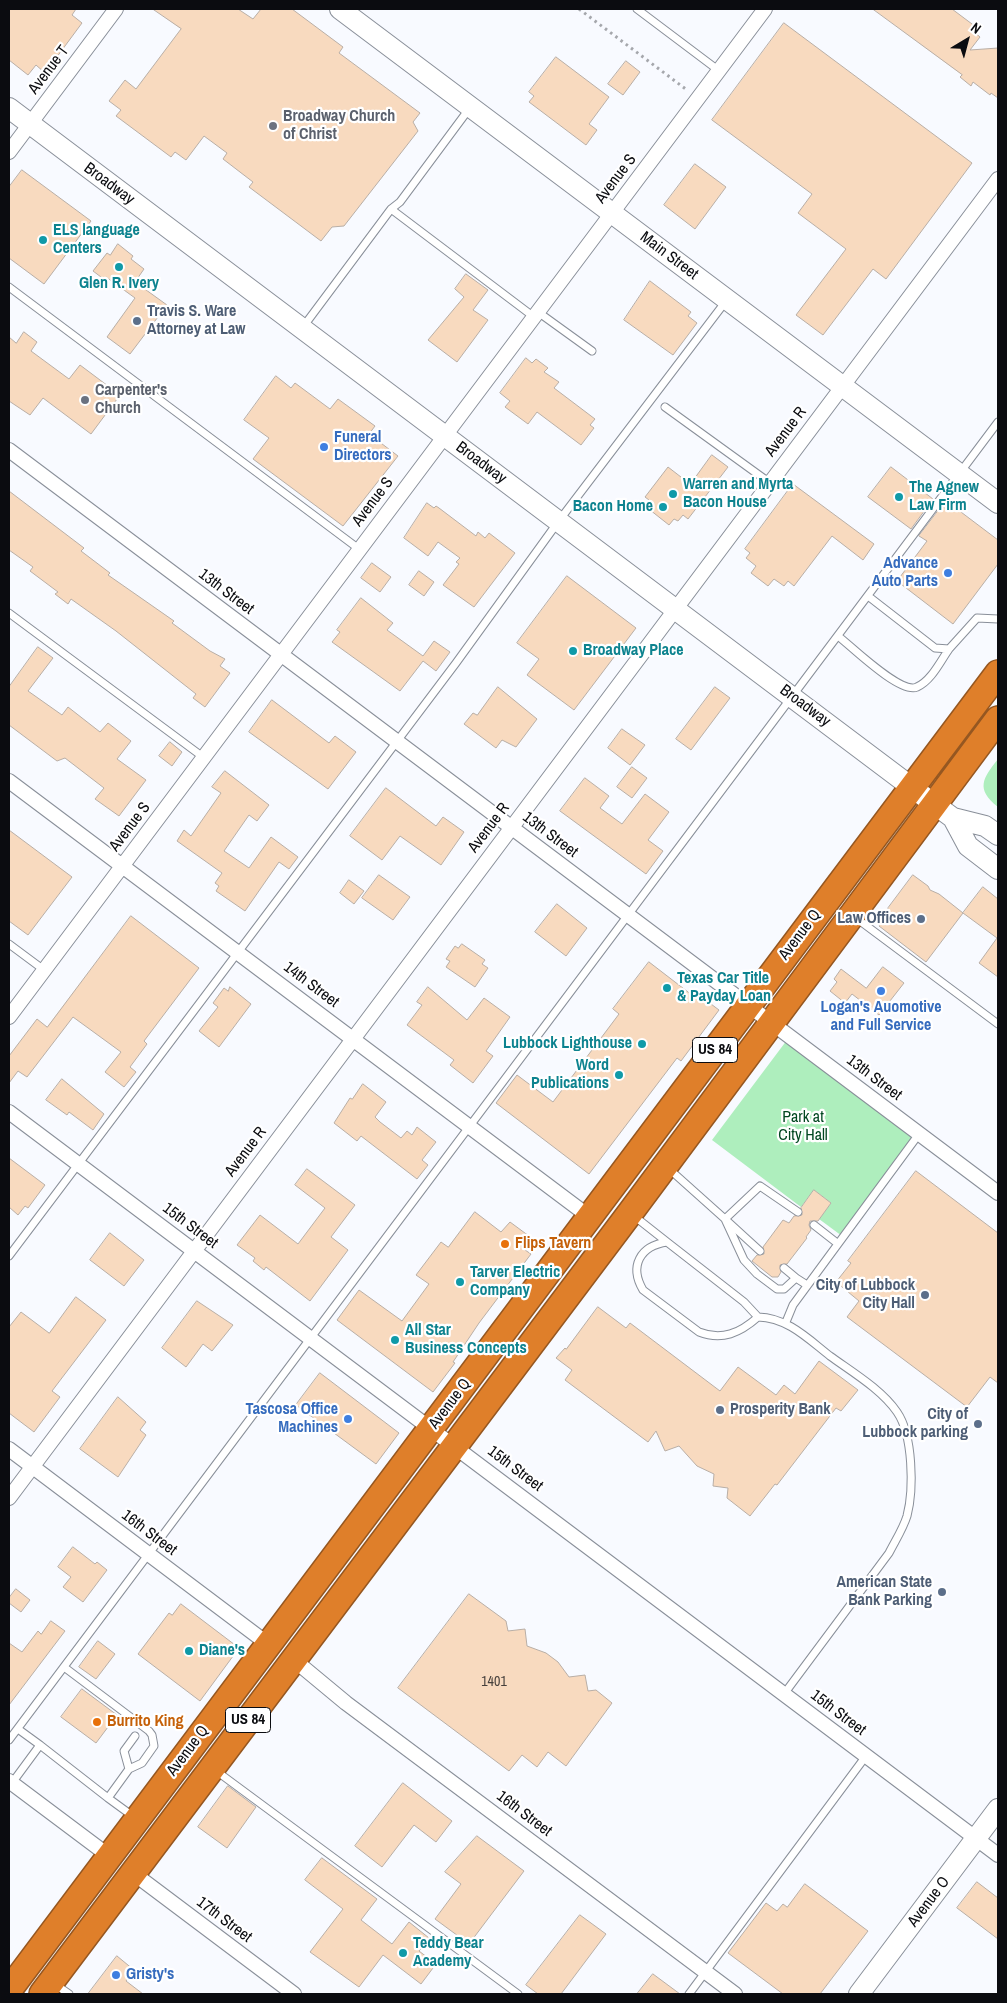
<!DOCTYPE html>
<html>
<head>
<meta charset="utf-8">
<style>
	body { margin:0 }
	#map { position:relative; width:1007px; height:2003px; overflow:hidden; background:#f8faff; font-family:"Archivo Narrow",sans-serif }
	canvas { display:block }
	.frame { position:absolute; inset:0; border:10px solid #0b0c10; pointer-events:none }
	.north { position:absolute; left:942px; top:15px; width:50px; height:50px; -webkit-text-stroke:4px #fff; paint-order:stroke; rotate:37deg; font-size:14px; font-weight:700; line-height:20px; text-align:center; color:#0b0c10 }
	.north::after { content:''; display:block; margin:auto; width:18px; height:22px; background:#0b0c10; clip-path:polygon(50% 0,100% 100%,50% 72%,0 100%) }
</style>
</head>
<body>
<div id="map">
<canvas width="1007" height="2003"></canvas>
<div class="frame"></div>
<div class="north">N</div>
</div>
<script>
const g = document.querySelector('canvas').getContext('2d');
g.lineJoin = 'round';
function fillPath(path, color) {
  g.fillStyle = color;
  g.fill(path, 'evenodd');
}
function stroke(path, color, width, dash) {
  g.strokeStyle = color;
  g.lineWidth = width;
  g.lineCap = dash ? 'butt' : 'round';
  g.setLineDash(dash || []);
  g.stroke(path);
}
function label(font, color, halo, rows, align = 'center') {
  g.font = font + ' "Archivo Narrow",sans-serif';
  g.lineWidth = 4.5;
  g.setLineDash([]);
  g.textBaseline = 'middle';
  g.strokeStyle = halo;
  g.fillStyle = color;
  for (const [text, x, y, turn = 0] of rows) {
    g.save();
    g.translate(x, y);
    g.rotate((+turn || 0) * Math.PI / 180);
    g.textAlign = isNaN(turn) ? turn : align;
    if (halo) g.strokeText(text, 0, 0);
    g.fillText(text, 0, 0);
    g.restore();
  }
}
fillPath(new Path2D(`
	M998,759V807C975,789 983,778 998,759Z
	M790,1036L919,1134L842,1236L819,1219L831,1203L814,1190L801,1207L712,1140Z`), '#aeeebd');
const building = new Path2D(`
	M9,9H76L72,15L82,23L45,73L36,65L28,75L9,60Z
	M153,9H238L253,19L261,9H292L343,47L339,53L420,113L413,122L418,131L344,226L332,227L321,241L249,187L253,182L223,159L227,153L204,136L186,160L175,152L171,157L116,116L121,110L109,101L125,80L136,89L181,29Z
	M873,9H952L976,27L973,31L980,37L970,50L998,48V98L991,93L990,95L973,82L971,86L960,77L962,75Z
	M784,23L972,163L886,279L873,269L823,335L796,315L846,249L798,213L812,194L712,120Z
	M556,57L609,97L589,124L597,130L586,145L529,102L534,96L529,92Z
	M626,61L640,72L623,95L608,84Z
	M695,164L726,187L695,229L664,205Z
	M22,170L91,221L44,284L9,258V187Z
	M118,244L133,256L131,259L144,269L135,282L167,305L130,354L107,337L135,298L106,277L105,280L93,271L107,253L110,255Z
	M466,274L488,290L473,310L488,320L457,362L428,340L464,297L455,289Z
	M650,281L691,312L688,316L697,323L673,355L624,320Z
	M24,332L37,342L31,351L69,379L80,365L120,395L91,434L43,398L30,415L9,401V337L16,343Z
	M526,358L532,363L536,359L548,368L544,372L559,382L554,388L595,419L590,425L594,428L581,445L537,412L528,424L505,407L510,401L500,393Z
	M276,376L291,388L295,383L330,409L338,399L375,426L369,434L398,456L343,526L253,459L269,438L244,420Z
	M712,455L728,467L688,519L683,515L678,521L674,519L669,525L645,506L649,500L645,497L668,467L690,484Z
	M891,467L933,499L911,529L868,497Z
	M793,484L874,544L863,560L832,536L794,586L788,581L784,586L774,579L768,586L751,573L756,566L746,558L750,553L745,549Z
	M9,491L84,548L81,551L110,573L108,575L174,621L172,623L210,651L225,659L220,666L230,673L205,707L193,698L196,694L116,631L71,599L68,604L55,594L58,592L30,571L33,567L9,550Z
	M427,503L434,508L436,506L439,508L476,536L478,532L485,538L489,533L515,553L474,607L443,585L459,564L456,562L460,558L438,542L428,556L404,538Z
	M942,506L949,511L953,506L998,540V564L953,624L897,581L927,541L919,536Z
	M372,563L391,577L380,592L361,578Z
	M419,571L434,582L424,596L409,585Z
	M567,576L636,628L574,710L527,675L539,659L517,643Z
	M361,598L393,623L387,630L423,656L434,641L450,652L436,671L423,661L400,691L332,642L340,632L337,630Z
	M38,647L53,658L28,691L62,715L68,707L100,732L108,723L131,741L117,759L146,780L119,816L95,799L104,788L65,758L57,761L9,725V687Z
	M498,687L537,719L516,747L502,740L496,748L464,724L473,713L477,715Z
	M715,687L730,698L691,750L676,739Z
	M272,700L329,743L335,736L356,752L328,789L249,732Z
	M622,729L645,745L630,765L608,748Z
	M170,742L182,752L172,766L159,756Z
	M632,767L647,778L632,798L617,787Z
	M225,771L269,805L257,821L249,815L224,851L249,868L271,837L298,857L289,869L279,862L245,911L216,891L219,886L215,883L222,873L177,841L184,830L191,836L221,793L212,787Z
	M585,778L609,796L600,808L622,824L645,794L669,812L648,840L663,851L646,874L560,811Z
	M386,788L436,826L443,817L464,832L441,865L400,836L382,860L350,836Z
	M9,830L72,877L28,935L9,921Z
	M379,875L410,897L393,920L362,898Z
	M913,875L928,886L930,890L939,894L963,913L926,962L879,926L887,915L888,908Z
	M349,880L364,891L354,904L340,893Z
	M983,887L998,899V977L979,963L997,938L963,913Z
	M557,904L587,928L566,956L535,932Z
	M131,916L199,968L144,1041L147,1044L130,1067L136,1072L124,1087L105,1072L121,1052L73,1017L27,1077L18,1071L9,1083V1056L37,1019L47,1027Z
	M462,944L485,960L482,964L488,968L475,987L446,967L450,961L446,959L455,946L458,948Z
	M649,962L701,1002L703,998L719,1010L681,1061L677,1058L589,1174L496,1103L517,1075L553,1102L619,1014L613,1009Z
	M883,967L904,983L879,1015L852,994L845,1003L830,991L837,982L834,979L841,969L866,988Z
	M230,987L251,1004L219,1047L199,1031L218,1007L213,1003L224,988L228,991Z
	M428,987L467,1020L484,998L510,1017L486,1051L493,1056L473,1083L450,1065L454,1060L407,1025L422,1005L417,1002Z
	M62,1079L104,1114L93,1130L69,1112L67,1115L46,1100Z
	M363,1084L386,1102L375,1117L380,1122L401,1138L407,1131L412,1135L417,1127L436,1142L422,1160L428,1165L417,1179L361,1136L357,1141L334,1123L350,1098L352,1099Z
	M9,1158L45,1185L28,1208L25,1206L18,1215L9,1207Z
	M307,1169L355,1205L331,1237L348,1250L310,1301L266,1267L264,1270L253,1261L255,1258L237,1245L260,1215L298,1244L325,1208L295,1185Z
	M916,1171L998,1233V1383L990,1377L967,1407L847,1317L859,1301L836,1282L851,1263L848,1261Z
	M814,1190L831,1203L818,1221H810L809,1225L811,1230L806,1237L807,1238L787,1264L780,1265L781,1272L778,1277H772L752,1261L757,1255L764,1254L763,1247L783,1220L789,1223L794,1216L802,1215L801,1208Z
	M475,1212L501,1232L510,1222L533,1239L525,1250L531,1254L479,1323L453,1362L455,1363L433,1392L337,1320L359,1290L402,1321L429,1284L416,1275L441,1242L448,1247Z
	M110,1233L144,1260L124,1286L90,1260Z
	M76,1297L106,1320L52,1391L60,1397L34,1432L9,1413V1327L21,1312L49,1333Z
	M197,1301L233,1325L212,1351L203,1344L186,1367L162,1348Z
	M598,1307L626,1328L630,1323L720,1391L738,1367L776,1395L784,1385L795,1394L819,1361L858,1390L841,1411L836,1408L777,1485L775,1484L750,1516L727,1498L728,1488L713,1486L714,1474L697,1466L679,1446L665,1451L656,1431L648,1442L565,1380L572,1370L556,1358L565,1348L566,1349Z
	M320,1373L399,1433L376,1464L296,1405Z
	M118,1397L146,1422L140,1430L146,1435L118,1477L80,1449Z
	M73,1547L95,1564L97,1562L107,1570L83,1602L63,1587L71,1577L58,1567Z
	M16,1589L30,1600L21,1612L9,1603V1598Z
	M469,1594L506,1621L508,1631L525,1629L527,1646L546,1653L558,1662L569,1677L585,1675L588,1691L596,1690L612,1703L566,1766L548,1752L537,1767L522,1755L509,1771L398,1688Z
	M181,1604L239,1648L200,1701L138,1654L169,1613L172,1615Z
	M51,1621L65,1631L9,1705V1643L22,1652L38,1631L41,1634Z
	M98,1641L115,1654L96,1679L79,1667Z
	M82,1689L117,1715L96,1743L61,1717Z
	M403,1783L452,1821L436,1842L414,1825L382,1867L355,1846Z
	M228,1786L256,1807L227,1848L198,1827Z
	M477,1836L524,1871L469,1944L435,1919L461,1884L445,1872Z
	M322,1858L377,1899L361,1920L392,1944L409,1922L429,1938L419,1951L436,1964L421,1984L383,1955L359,1987L310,1952L343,1909L305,1880Z
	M977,1882L998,1898V1939L957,1908Z
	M805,1884L868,1931L820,1994H783L728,1953L766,1903L777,1911L783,1904L787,1907Z
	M580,1915L606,1934L561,1994H538L526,1985Z
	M117,1956L134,1970L126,1981L143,1994H88Z
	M653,1974L680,1994H637Z`);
fillPath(building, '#f8dabf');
stroke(building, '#b8aea6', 1);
const lane = new Path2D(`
	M637,9L718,70
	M391,209L534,317
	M9,287L359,549
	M538,312L592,351
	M303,327L391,209L400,202L469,109
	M665,407L770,483
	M868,596L935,648L949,649L977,618L998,619
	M9,613L203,757
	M838,636C852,647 901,695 917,687C931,681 940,662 949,649
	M856,918L998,1024
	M9,944L44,970
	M668,1168L725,1219L744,1260L757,1274L777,1289H784L796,1278L807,1285
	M634,1216L667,1242
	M814,1225L837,1243
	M760,1251L725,1219L760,1186L798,1212
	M9,1256L456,663L558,522L726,301
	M784,1268L796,1278
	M758,1317L744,1302L667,1242C640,1246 629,1266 643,1290L699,1332C722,1341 740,1333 758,1317C788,1318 807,1338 830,1356C852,1372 881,1389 897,1412C913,1435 914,1489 907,1516C903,1529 895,1541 889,1553L784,1694
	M786,1322L793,1305L919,1134
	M18,1729L40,1745
	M9,1740L998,422
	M129,1769L124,1751L135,1736
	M215,1770L518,1994
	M12,1783L40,1745L108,1798L129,1769L142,1763L154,1746L152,1735L149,1731L64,1667
	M108,1798L134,1817
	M56,1985L69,1994
	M689,1994L866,1756`);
const street = new Path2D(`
	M9,152L116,9
	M9,450L998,1193
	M9,781L591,1218
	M9,1017L765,9
	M9,1112L998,1855
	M9,1449L268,1644
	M9,1498L998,179
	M293,1659L346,1703L735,1994
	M9,1781L109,1856
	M133,1873L294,1994`);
const secondary = new Path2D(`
	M340,9L998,503
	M9,108L934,804L953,818L985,826L998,835
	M953,818L968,846L998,869
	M859,1994L998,1809`);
const highway = new Path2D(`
	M9,1990L998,673
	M42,1994L630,1213L998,719`);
stroke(lane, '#898f99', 9);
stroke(street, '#898f99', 16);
stroke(secondary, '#898f99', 22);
stroke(highway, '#955721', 28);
stroke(new Path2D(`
	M579,9L687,90`), '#a5a7ac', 3, [2.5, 4]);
stroke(lane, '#fff', 7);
stroke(street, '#fff', 14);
stroke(secondary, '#fff', 20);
stroke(highway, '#df7f2a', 25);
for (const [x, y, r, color] of [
	[273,126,5,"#6b7280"],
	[43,240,5,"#0f9aa8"],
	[119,267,5,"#0f9aa8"],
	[137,321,5,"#5c6f8a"],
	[85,400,5,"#6b7280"],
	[324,447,5,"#3f7fe0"],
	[673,494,5,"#0f9aa8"],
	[899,497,5,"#0f9aa8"],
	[663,507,5,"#0f9aa8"],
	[948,573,5,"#3f7fe0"],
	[573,651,5,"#0f9aa8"],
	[921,919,5,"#5c6f8a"],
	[667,988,5,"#0f9aa8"],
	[881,991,5,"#3f7fe0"],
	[642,1044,5,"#0f9aa8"],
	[619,1075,5,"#0f9aa8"],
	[505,1244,5,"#e8710a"],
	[460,1282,5,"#0f9aa8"],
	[925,1295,5,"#5c6f8a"],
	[395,1340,5,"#0f9aa8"],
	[720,1410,5,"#5c6f8a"],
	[348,1419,5,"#3f7fe0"],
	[978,1424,5,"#5c6f8a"],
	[942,1592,5,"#5c6f8a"],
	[189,1651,5,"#0f9aa8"],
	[97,1722,5,"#e8710a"],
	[403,1953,5,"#0f9aa8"],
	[116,1975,5,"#3f7fe0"]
]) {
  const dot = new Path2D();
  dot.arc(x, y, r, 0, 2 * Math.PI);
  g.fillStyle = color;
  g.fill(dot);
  stroke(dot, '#fff', 2);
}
label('14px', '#46403c', null, [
	["1401",494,1682]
]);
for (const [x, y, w] of [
	[715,1050,45],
	[248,1720,45]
]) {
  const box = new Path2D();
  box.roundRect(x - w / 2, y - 12.5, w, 25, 4);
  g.fillStyle = '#fff';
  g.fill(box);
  stroke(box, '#0b0c10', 1);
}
label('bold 15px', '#0b0c10', null, [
	["US 84",715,1050],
	["US 84",248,1720]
]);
label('16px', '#0b0c10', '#fff', [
	["Avenue T",49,70,-53],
	["Avenue S",616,179,-53],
	["Broadway",109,184,37],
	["Main Street",669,256,37],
	["Avenue R",786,432,-53],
	["Broadway",481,463,37],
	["Avenue S",373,502,-53],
	["13th Street",226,592,37],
	["Broadway",805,706,37],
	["Avenue S",130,827,-53],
	["Avenue R",489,828,-53],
	["13th Street",550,835,37],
	["Avenue Q",800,935,-53],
	["14th Street",311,985,37],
	["13th Street",874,1078,37],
	["Avenue R",246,1152,-53],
	["15th Street",190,1226,37],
	["Avenue Q",450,1404,-53],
	["15th Street",515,1469,37],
	["16th Street",149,1533,37],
	["15th Street",838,1713,37],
	["Avenue Q",188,1751,-53],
	["16th Street",524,1814,37],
	["Avenue O",929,1902,-53],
	["17th Street",224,1920,37]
]);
label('bold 16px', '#5b616d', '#fff', [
	["Broadway Church",283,117],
	["of Christ",283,135],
	["Carpenter's",95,391],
	["Church",95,409]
], 'left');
label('bold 16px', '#0d838f', '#fff', [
	["ELS language",53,231],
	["Centers",53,249],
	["Glen R. Ivery",119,284,"center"],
	["Warren and Myrta",683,485],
	["Bacon House",683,503],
	["The Agnew",909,488],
	["Law Firm",909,506],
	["Bacon Home",653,507,"right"],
	["Broadway Place",583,651],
	["Texas Car Title",677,979],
	["& Payday Loan",677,997],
	["Lubbock Lighthouse",632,1044,"right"],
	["Word",609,1066,"right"],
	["Publications",609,1084,"right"],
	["Tarver Electric",470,1273],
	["Company",470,1291],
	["All Star",405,1331],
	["Business Concepts",405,1349],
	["Diane's",199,1651],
	["Teddy Bear",413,1944],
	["Academy",413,1962]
], 'left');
label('bold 16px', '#4e5e75', '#fff', [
	["Travis S. Ware",147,312,"left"],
	["Attorney at Law",147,330,"left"],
	["Law Offices",911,919],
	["City of Lubbock",915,1286],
	["City Hall",915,1304],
	["Prosperity Bank",730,1410,"left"],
	["City of",968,1415],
	["Lubbock parking",968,1433],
	["American State",932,1583],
	["Bank Parking",932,1601]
], 'right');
label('bold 16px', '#366cbe', '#fff', [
	["Funeral",334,438],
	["Directors",334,456],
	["Advance",938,564,"right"],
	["Auto Parts",938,582,"right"],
	["Logan's Auomotive",881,1008,"center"],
	["and Full Service",881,1026,"center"],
	["Tascosa Office",338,1410,"right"],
	["Machines",338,1428,"right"],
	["Gristy's",126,1975]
], 'left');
label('16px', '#014720', '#fff', [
	["Park at",803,1118],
	["City Hall",803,1136]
]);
label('bold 16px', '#c56008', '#fff', [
	["Flips Tavern",515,1244],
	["Burrito King",107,1722]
], 'left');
</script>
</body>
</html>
